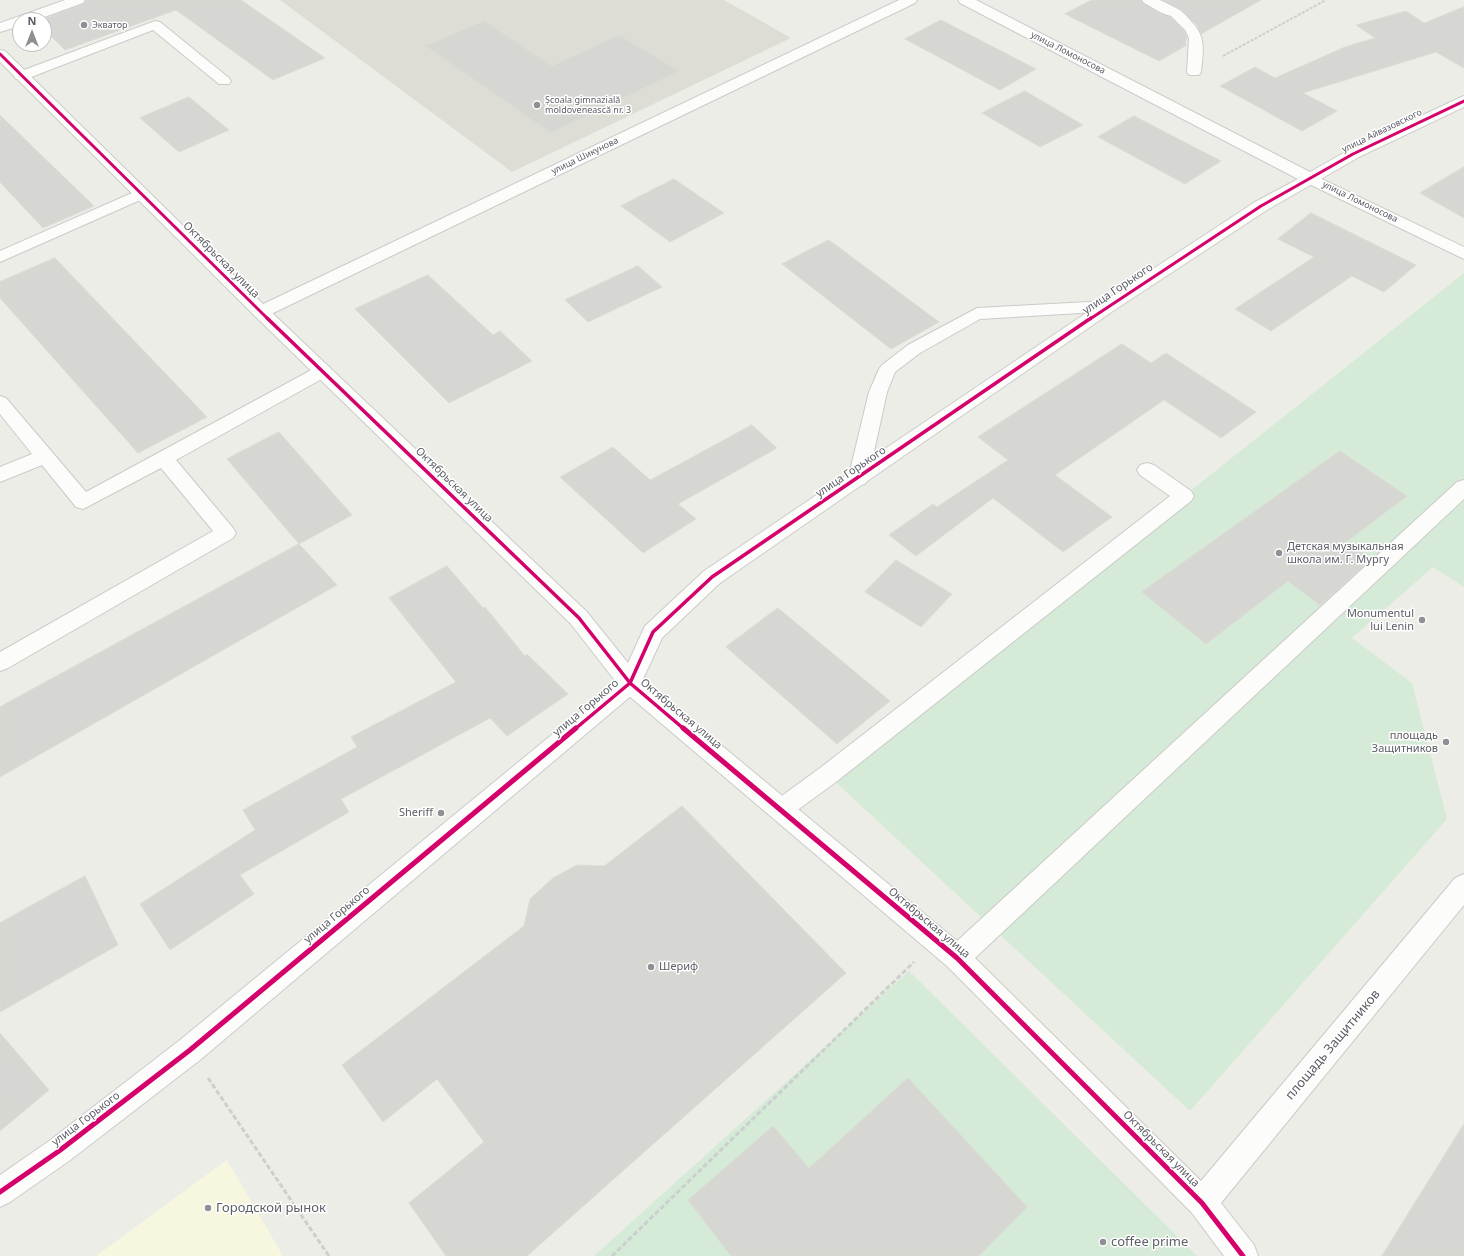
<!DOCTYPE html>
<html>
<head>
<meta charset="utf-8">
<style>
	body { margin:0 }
	#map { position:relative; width:1464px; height:1256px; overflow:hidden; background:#edede7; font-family:"Noto Sans",sans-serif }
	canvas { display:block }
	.north { position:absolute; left:12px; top:12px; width:40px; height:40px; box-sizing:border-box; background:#fff; border:1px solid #bebfc2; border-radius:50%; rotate:0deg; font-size:11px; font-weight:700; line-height:16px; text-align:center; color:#5c5e66 }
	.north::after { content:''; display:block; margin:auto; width:14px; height:18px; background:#8f9093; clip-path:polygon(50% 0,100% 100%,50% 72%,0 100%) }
</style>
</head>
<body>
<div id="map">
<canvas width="1464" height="1256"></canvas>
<div class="north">N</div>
</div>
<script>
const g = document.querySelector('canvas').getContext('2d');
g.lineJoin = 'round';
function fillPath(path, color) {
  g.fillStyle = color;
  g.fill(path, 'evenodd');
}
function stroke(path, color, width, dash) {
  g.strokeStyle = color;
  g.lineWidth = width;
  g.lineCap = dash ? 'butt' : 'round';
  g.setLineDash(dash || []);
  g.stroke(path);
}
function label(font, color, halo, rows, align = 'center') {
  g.font = font + ' "Noto Sans",sans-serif';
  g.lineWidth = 3;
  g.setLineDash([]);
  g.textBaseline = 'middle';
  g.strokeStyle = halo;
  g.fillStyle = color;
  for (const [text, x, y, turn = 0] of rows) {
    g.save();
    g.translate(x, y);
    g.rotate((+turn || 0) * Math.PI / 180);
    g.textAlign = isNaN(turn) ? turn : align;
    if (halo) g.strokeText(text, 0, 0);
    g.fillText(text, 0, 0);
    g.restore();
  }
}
fillPath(new Path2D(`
	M227,1160L283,1256H96Z`), '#f7f7e0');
fillPath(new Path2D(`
	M280,0H724L791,38L512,172Z`), '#deddd5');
fillPath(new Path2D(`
	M1464,273V587L1433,567L1352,638L1412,683L1447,819L1190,1111L828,775L1184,496Z
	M909,971L1197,1256H594Z`), '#d5ead7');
const building = new Path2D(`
	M86,0H241L325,58L273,80L176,10L65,50L44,29V19L84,4Z
	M1092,0H1141L1143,4L1170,17L1184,31L1187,38L1185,43L1187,45L1159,61L1065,14Z
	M1163,0H1261L1201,34L1197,25L1181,9Z
	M1464,7V68L1436,52L1303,93L1337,111L1302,131L1220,86L1255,67L1275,78L1345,47L1375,38L1356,25L1406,11L1424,23Z
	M941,20L1036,69L1000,90L905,39Z
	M484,21L552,66L619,35L679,71L551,133L426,46Z
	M1025,91L1083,125L1040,147L982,113Z
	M189,97L229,130L179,152L140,118Z
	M0,115L36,150L94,206L43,228L0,182Z
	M1134,116L1221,161L1185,184L1098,137Z
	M1464,167V218L1420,193Z
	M674,179L724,213L670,242L621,206Z
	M1311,213L1416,265L1384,292L1352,276L1271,331L1235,309L1314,257L1278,239Z
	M829,240L939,322L891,349L782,264Z
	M55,258L207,417L138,453L0,298V282Z
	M638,266L662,287L588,322L565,300Z
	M428,275L493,335L500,331L532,361L449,403L355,309Z
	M1122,344L1151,363L1166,353L1256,412L1221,438L1164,400L1055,475L1112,517L1063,552L993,498L916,556L889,535L933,504L937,507L1008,460L978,437Z
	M752,425L777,448L678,504L696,519L643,553L560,477L613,447L650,480Z
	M279,432L352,515L299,544L227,459Z
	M1340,451L1407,496L1346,542L1371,559L1320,605L1288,581L1206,644L1142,592Z
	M299,544L337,585L0,777V707Z
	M896,560L952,594L921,627L865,592Z
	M447,566L483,608L485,607L525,656L527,654L568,694L507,736L490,718L341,799L349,812L240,875L254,894L170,950L140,904L255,830L243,810L357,747L351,737L456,682L389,598Z
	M778,608L890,701L837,744L726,647Z
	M682,806L846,973L527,1256H446L409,1203L484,1142L437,1079L383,1122L342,1065L524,926L530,899L553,878L577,865L604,866Z
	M85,876L118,945L0,1012V923Z
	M0,1033L49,1090L0,1131Z
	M908,1078L1027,1207L979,1256H731L688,1200L773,1126L809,1168Z
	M1464,1124V1256H1382Z`);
fillPath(building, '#d6d6d2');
stroke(building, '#dcdcd6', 1);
const lane = new Path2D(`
	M65,0H85L83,3L36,20H20V26L0,32V23Z
	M1175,9C1181,10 1186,15 1190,20C1207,37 1203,50 1201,72L1199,75H1189L1187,72L1189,38L1185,30L1168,13L1170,10Z
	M155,21L160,22L229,78L231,81L229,84H219L153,30L26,79H16L14,76L16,73Z
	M141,189L147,191L149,194L147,197L0,262V251Z
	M1107,301L1113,303L1116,307L1113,311L980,319L920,353L895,372L887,392L868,479L865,484L858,486L851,484L848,479L869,392L879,369L882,365L908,345L977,308Z
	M323,365L329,367L332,371L329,375L176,460L233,528L236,533L233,538L8,668L0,671V652L213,531L161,468L83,509L76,507L42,465L0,482V467L32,454L0,414V396L6,398L86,492L317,367Z
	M1147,463L1154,465L1191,491L1194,496L1191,501L836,782L788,817L780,820L772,817L768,810L772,803L820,768L1170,496L1140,475L1137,470L1140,465Z`);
const street = new Path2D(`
	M899,0H917L915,3L267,316L261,318L255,316L252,312L255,308Z
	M1142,0H1160L1180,10L1182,13L1180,16C1168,19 1154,8 1144,3Z
	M1309,173L1464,247V259L1303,181L1301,178L1303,175Z
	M1464,480V499L975,958L1201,1181L1455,878L1464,874V905L1221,1203L1254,1245L1258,1256H1224L1192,1213L948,967L622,690L619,683L622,676L630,674L638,676L957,941L1457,482Z`);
const secondary = new Path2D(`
	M958,0H976L1310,172L1347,151L1459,98L1464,96V107L1359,157L1267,210L1113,311L720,583L662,638L638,690L200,1060L69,1161L10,1202L0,1207V1175L49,1141L180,1040L616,682L571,624L255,316L0,62V50L5,51L267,308L587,612L628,663L645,626L704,571L1101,303L1255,202L1298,179L960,3Z`);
stroke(lane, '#cacbc9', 2);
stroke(street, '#cacbc9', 2);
stroke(secondary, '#cbcbcb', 2);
stroke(new Path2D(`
	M1223,56L1326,0`), '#cbcfce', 2, [3, 1.5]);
stroke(new Path2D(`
	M208,1078L329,1256
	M612,1256L914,962`), '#cbcfce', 3, [5, 2.5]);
fillPath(lane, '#fcfcfb');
fillPath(street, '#fcfcfb');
fillPath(secondary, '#fcfcfb');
stroke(new Path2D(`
	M0,54L268,319
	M1090,319L1261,206L1353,154L1464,101`), '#d6006c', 3);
stroke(new Path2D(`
	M267,318L579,618L630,683L684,729
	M575,729L630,683L653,632L712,577L1091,318`), '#d6006c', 3.5);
stroke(new Path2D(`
	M683,728L957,958L1202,1203L1243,1256
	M0,1192L59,1151L190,1050L576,728`), '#d6006c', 5);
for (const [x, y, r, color] of [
	[84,25,4,"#8f9093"],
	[537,105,4,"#8f9093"],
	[1279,553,4,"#8f9093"],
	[1422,620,4,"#8f9093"],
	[1446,742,4,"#8f9093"],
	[441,813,4,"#8f9093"],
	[651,967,4,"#8f9093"],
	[208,1208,4,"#8f9093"],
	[1103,1242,4,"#8f9093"]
]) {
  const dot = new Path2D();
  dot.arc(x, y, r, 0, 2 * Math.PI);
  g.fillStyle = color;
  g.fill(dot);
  stroke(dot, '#fff', 1.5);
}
label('9px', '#5c5e66', '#fff', [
	["Экватор",92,25],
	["Școala gimnazială",545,100],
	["moldovenească nr. 3",545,110]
], 'left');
label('9px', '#5c5e66', '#fff', [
	["улица Ломоносова",1068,53,27],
	["улица Айвазовского",1382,131,-26],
	["улица Шикунова",585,156,-26],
	["улица Ломоносова",1360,202,26]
]);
label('11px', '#5c5e66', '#fff', [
	["Октябрьская улица",221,260,45],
	["улица Горького",1118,289,-34],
	["улица Горького",851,472,-34],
	["Октябрьская улица",454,485,44],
	["улица Горького",586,708,-40],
	["Октябрьская улица",681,714,40],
	["улица Горького",337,915,-40],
	["Октябрьская улица",929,923,40],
	["улица Горького",86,1119,-37],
	["Октябрьская улица",1161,1149,45]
]);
label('11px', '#5c5e66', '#fff', [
	["Детская музыкальная",1287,547,"left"],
	["школа им. Г. Мургу",1287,560,"left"],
	["Monumentul",1414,614],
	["lui Lenin",1414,627],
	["площадь",1438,736],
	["Защитников",1438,749],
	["Sheriff",433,813],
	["Шериф",659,967,"left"]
], 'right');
label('13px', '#5c5e66', '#fff', [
	["площадь Защитников",1333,1045,-50]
]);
label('13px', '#5c5e66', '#fff', [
	["Городской рынок",216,1208],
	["coffee prime",1111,1242]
], 'left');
</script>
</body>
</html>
